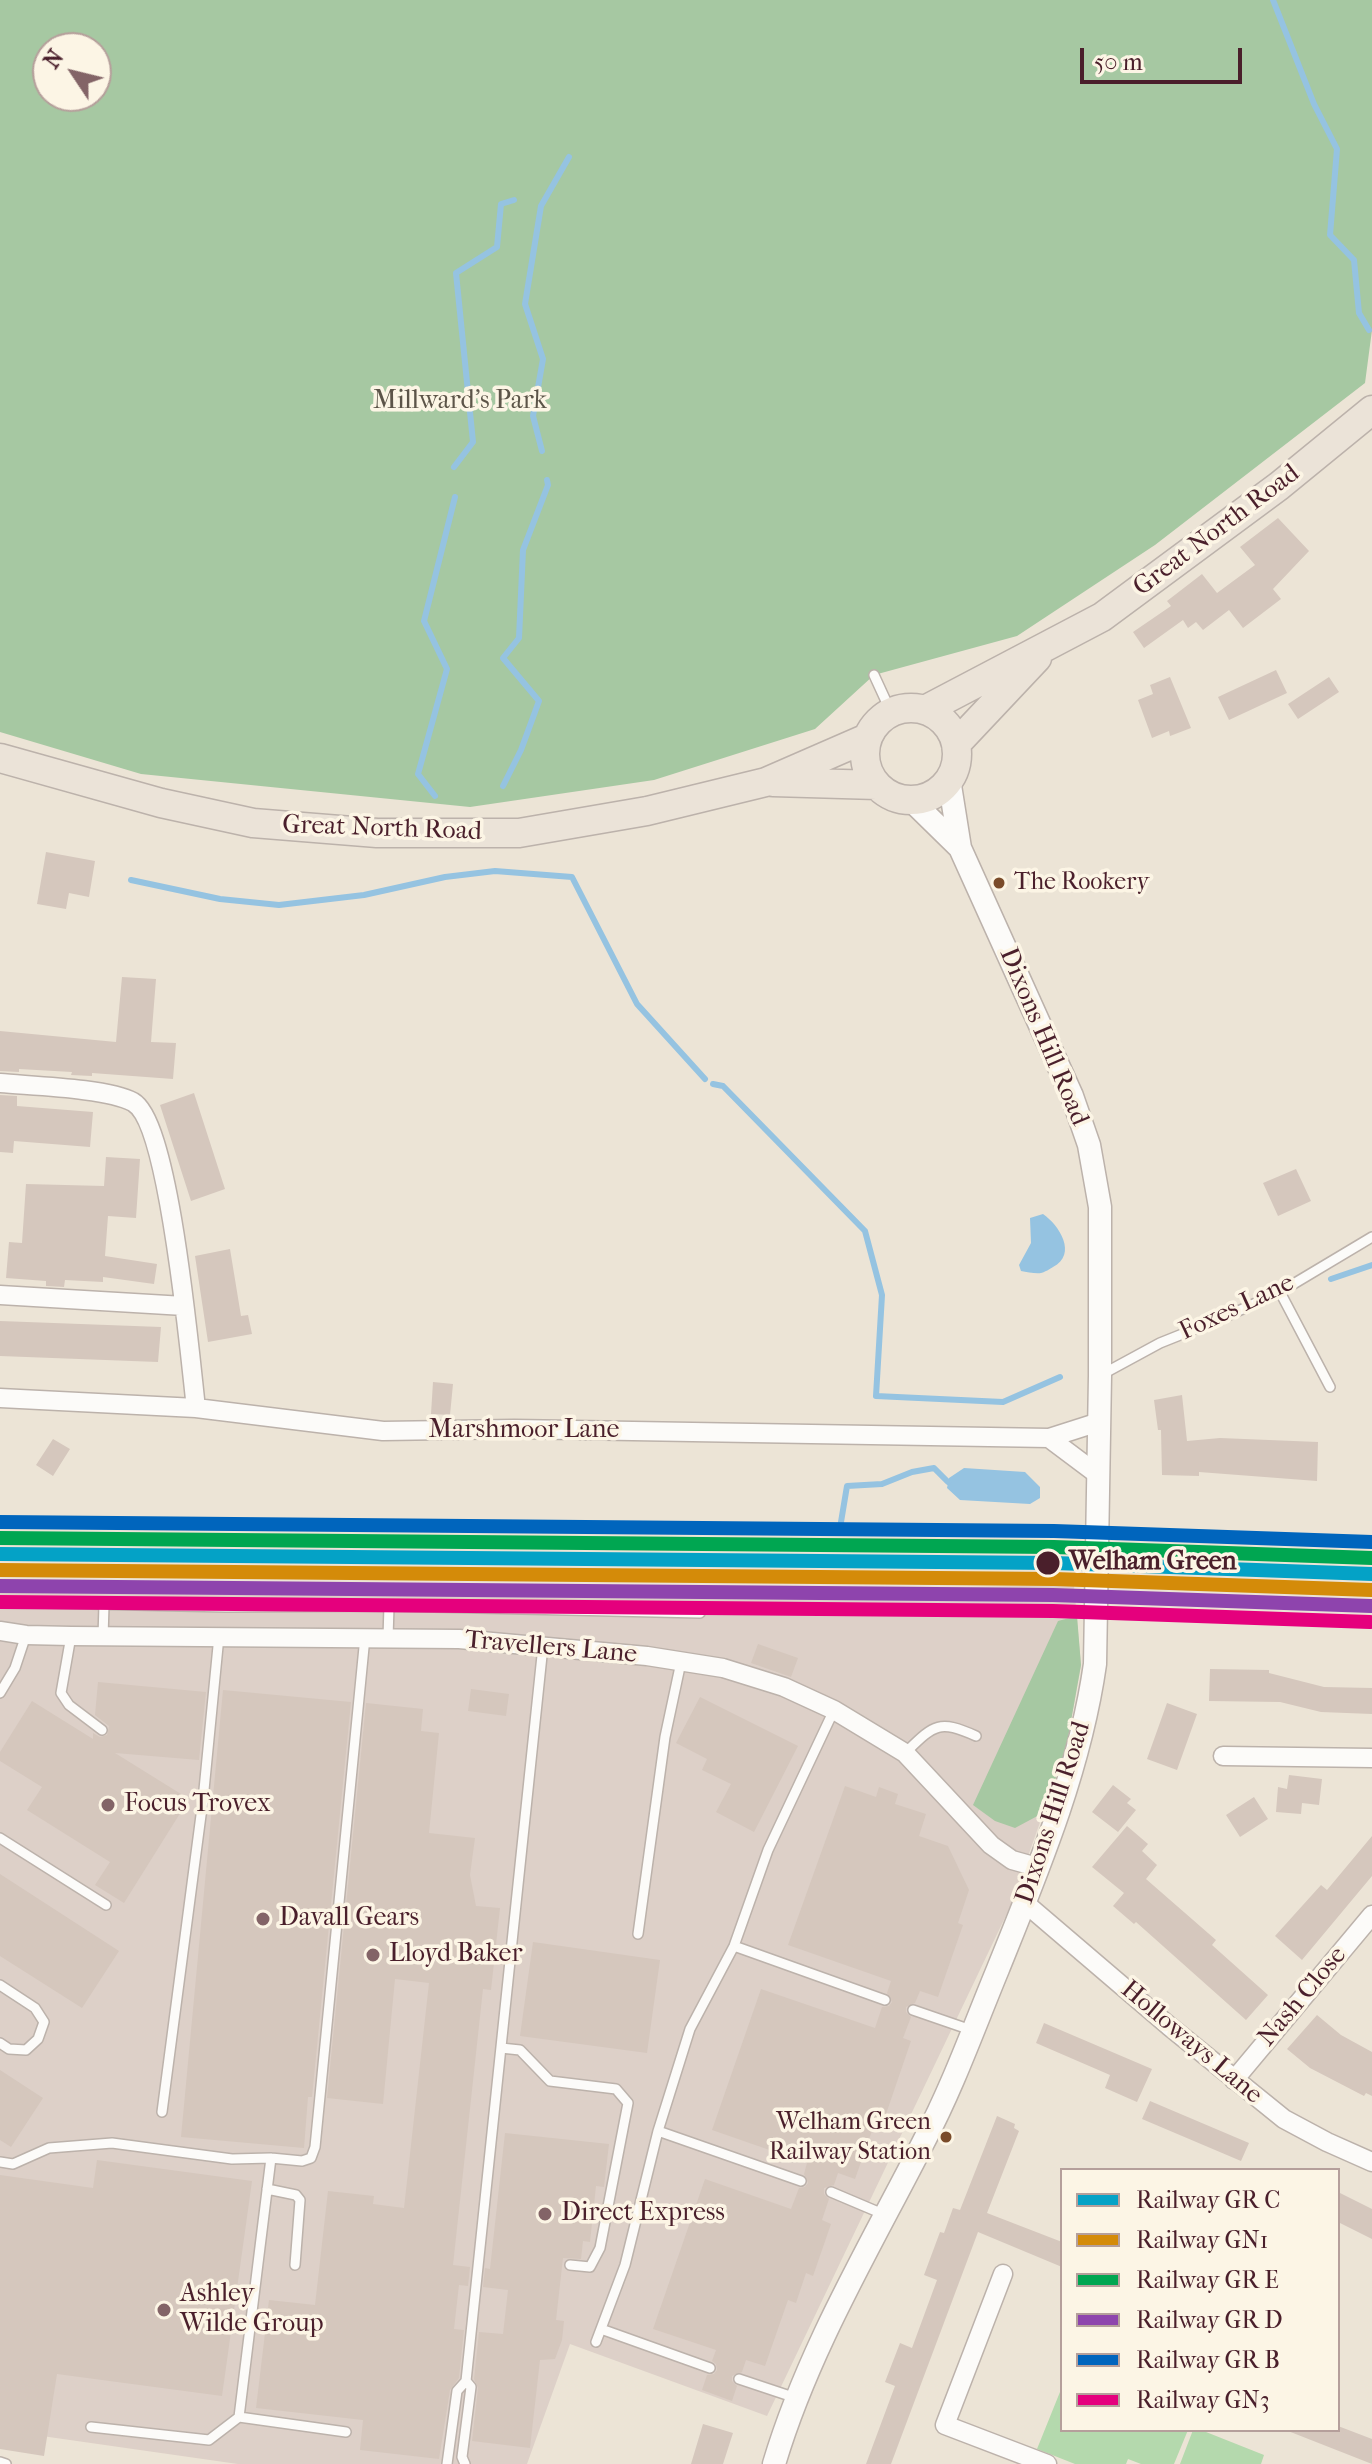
<!DOCTYPE html>
<html>
<head>
<meta charset="utf-8">
<style>
	body { margin:0 }
	#map { position:relative; width:1372px; height:2464px; overflow:hidden; background:#ece4d6; font-family:"IM FELL French Canon",serif }
	canvas { display:block }
	.legend { position:absolute; left:1060px; top:2168px; width:280px; height:264px; box-sizing:border-box; background:#fcf5e5; border:2px solid #b59f9b; margin:0; padding:10px 14px; list-style:none; font-size:24px; color:#4a1f2b }
	.legend li { display:flex; align-items:center; gap:16px; height:40px }
	.legend b { width:40px; border:2px solid #b59f9b }
	.north { position:absolute; left:32px; top:32px; width:80px; height:80px; box-sizing:border-box; background:#fcf5e5; border:2px solid #b59f9b; border-radius:50%; rotate:305deg; font-size:22px; font-weight:700; line-height:32px; text-align:center; color:#4a1f2b }
	.north::after { content:''; display:block; margin:auto; width:28px; height:36px; background:#836467; clip-path:polygon(50% 0,100% 100%,50% 72%,0 100%) }
	.scale { position:absolute; left:1080px; top:48px; width:162px; height:36px; box-sizing:border-box; border:4px solid #4a1f2b; border-top:0; padding-left:10px; font-size:24px; line-height:28px; white-space:nowrap; color:#4a1f2b; -webkit-text-stroke:6px #fcf5e5; paint-order:stroke }
</style>
</head>
<body>
<div id="map">
<canvas width="1372" height="2464"></canvas>
<ul class="legend">
<li><b style="height:10px;background:#04a2c6"></b>Railway GR C</li>
<li><b style="height:10px;background:#d48b09"></b>Railway GN1</li>
<li><b style="height:10px;background:#00a651"></b>Railway GR E</li>
<li><b style="height:10px;background:#8e44ad"></b>Railway GR D</li>
<li><b style="height:10px;background:#0065bd"></b>Railway GR B</li>
<li><b style="height:10px;background:#e5007d"></b>Railway GN3</li>
</ul>
<div class="north">N</div>
<div class="scale">50 m</div>
</div>
<script>
const g = document.querySelector('canvas').getContext('2d');
g.lineJoin = 'round';
function fillPath(path, color) {
  g.fillStyle = color;
  g.fill(path, 'evenodd');
}
function stroke(path, color, width, dash) {
  g.strokeStyle = color;
  g.lineWidth = width;
  g.lineCap = dash ? 'butt' : 'round';
  g.setLineDash(dash || []);
  g.stroke(path);
}
function label(font, color, halo, rows, align = 'center') {
  g.font = font + ' "IM FELL French Canon",serif';
  g.lineWidth = 7;
  g.setLineDash([]);
  g.textBaseline = 'middle';
  g.strokeStyle = halo;
  g.fillStyle = color;
  for (const [text, x, y, turn = 0] of rows) {
    g.save();
    g.translate(x, y);
    g.rotate((+turn || 0) * Math.PI / 180);
    g.textAlign = isNaN(turn) ? turn : align;
    if (halo) g.strokeText(text, 0, 0);
    g.fillText(text, 0, 0);
    g.restore();
  }
}
fillPath(new Path2D(`
	M1074,1585L1081,1665L1066,1749L1010,1907L767,2416L570,2344L527,2464H238L0,2430V1588L719,1592Z`), '#ddd0c8');
fillPath(new Path2D(`
	M1062,2387V2430H1188L1174,2464H1141L1128,2459L1126,2464H1075L1037,2449Z
	M1193,2430H1201L1264,2455L1261,2464H1180Z`), '#b4d9ad');
fillPath(new Path2D(`
	M0,0H1372V330L1365,383L1155,545L1017,636L874,675L815,729L654,780L470,807L141,774L0,732ZM48,48H96V96H48Z
	M1077,1616L1081,1665L1066,1749L1043,1813L1015,1828L995,1821L973,1805L1058,1621Z`), '#a6c8a2');
fillPath(new Path2D(`
	M1043,1214C1059,1225 1078,1254 1053,1267C1052,1268 1043,1273 1041,1273C1036,1274 1027,1272 1021,1271L1019,1265L1031,1243L1030,1218Z
	M964,1468L1025,1472L1040,1487V1498L1030,1504L960,1500L947,1488L949,1478Z`), '#95c3e1');
stroke(new Path2D(`
	M1273,0L1314,104L1337,149L1330,235L1354,260L1359,313L1369,330
	M542,451L533,416L543,359L525,304L541,206L569,157
	M454,467L473,442L456,273L497,247L501,204L514,200
	M503,786L521,750L539,701L503,658L519,638L523,550L548,485L547,480
	M435,796L418,774L447,669L424,621L455,497
	M131,880L220,899L279,905L364,895L445,877L495,871L572,877L637,1004L705,1079
	M713,1084L723,1086L865,1231L882,1295L876,1396L1003,1402L1060,1377
	M1331,1279L1372,1265
	M840,1528L847,1486L882,1484L912,1472L934,1468L948,1482`), '#95c3e1', 6);
fillPath(new Path2D(`
	M1278,518L1309,551L1273,589L1281,599L1243,628L1229,610L1203,630L1196,622L1188,628L1183,620L1144,648L1133,632L1171,606L1167,601L1202,574L1217,593L1255,565L1240,547Z
	M1276,670L1287,693L1229,720L1218,697Z
	M1170,677L1191,728L1170,736L1169,731L1152,738L1138,700L1153,694L1150,685Z
	M1329,677L1339,692L1298,719L1288,704Z
	M46,852L95,861L89,897L69,893L66,909L37,904Z
	M122,977L156,979L151,1042L176,1043L173,1079L92,1073V1076L71,1075L72,1072L19,1069V1072L0,1071V1031L116,1042Z
	M194,1093L225,1189L191,1201L160,1105Z
	M0,1095L17,1096V1106L93,1112L90,1147L14,1141L13,1153L0,1152Z
	M106,1157L140,1159L136,1218L108,1216L105,1256L157,1264L154,1284L103,1277V1282L65,1280L64,1287L46,1286V1281L6,1278L9,1242L22,1243L26,1184L104,1186Z
	M1296,1169L1311,1201L1278,1216L1263,1183Z
	M230,1249L241,1316L248,1315L252,1334L208,1342L195,1256Z
	M0,1321L161,1327L158,1362L0,1356Z
	M433,1382L453,1384L450,1415L431,1414Z
	M1182,1395L1187,1441L1220,1438L1318,1442L1317,1481L1199,1472V1476L1162,1475L1161,1430H1158L1154,1400Z
	M53,1439L70,1449L53,1476L36,1465Z
	M758,1644L798,1658L791,1677L751,1663Z
	M1210,1669L1269,1670V1673L1324,1687L1372,1688V1714L1321,1712L1280,1702L1209,1701Z
	M98,1682L206,1692L199,1760L115,1753L189,1799L124,1903L95,1885L110,1862L27,1810L42,1787L0,1761V1752L32,1701L93,1739V1733L100,1737L107,1735L109,1726L95,1715Z
	M471,1689L509,1694L506,1716L468,1711Z
	M223,1690L351,1702L312,2097H308L304,2148L181,2137Z
	M700,1697L798,1746L754,1832L716,1812L731,1784L702,1770L707,1759L676,1743Z
	M366,1703L423,1709L421,1731L439,1733L429,1833L475,1838L470,1875L476,1906L500,1908L491,1990L483,1989L453,2265L470,2267L468,2286L459,2285L454,2329L464,2330L459,2378L450,2390L439,2459L360,2450L363,2420L256,2408L269,2300L315,2305L328,2191L374,2196L373,2204L404,2208L429,1983L395,1979L383,2104L327,2098Z
	M1167,1703L1197,1714L1177,1770L1147,1759Z
	M1289,1775L1322,1779L1319,1805L1302,1803L1301,1814L1276,1812L1278,1787L1287,1789Z
	M1113,1785L1131,1799L1127,1803L1136,1810L1118,1832L1092,1812Z
	M845,1786L876,1797L879,1787L898,1794L895,1804L926,1814L919,1836L948,1846L969,1890L958,1923L963,1925L938,1997L920,1991L915,2003L906,2007V2012L911,2017L903,2038L911,2041L886,2114L879,2111L855,2179L838,2173L834,2185L824,2188V2194L829,2199L822,2220L831,2224L813,2276L806,2273L796,2303L788,2300L765,2366L746,2360L742,2372L732,2376V2381L737,2386L732,2401L702,2390L707,2375L714,2374L717,2370L716,2364L712,2361L716,2350L653,2329L705,2179L791,2209L799,2188L805,2187L808,2183L804,2174L807,2163L712,2130L761,1989L875,2028L882,2007L889,2006L892,2002L887,1993L891,1981L788,1945Z
	M1254,1797L1268,1819L1240,1837L1226,1815Z
	M1127,1826L1148,1844L1142,1851L1157,1865L1146,1879L1216,1940L1212,1945L1268,1995L1246,2020L1136,1922L1134,1924L1113,1906L1124,1893L1092,1867Z
	M1372,1836V1876L1302,1960L1275,1936L1321,1885L1327,1890Z
	M0,1874L119,1951L82,2008L0,1956Z
	M533,1942L660,1960L647,2053L520,2036Z
	M1317,2015L1341,2035L1372,2052V2096L1366,2093L1364,2096L1310,2068L1287,2049Z
	M1044,2023L1152,2069L1137,2102L1105,2088L1110,2075L1036,2043Z
	M0,2070L43,2098L11,2147L0,2140Z
	M1150,2101L1249,2143L1241,2161L1142,2119Z
	M997,2116L1015,2124L1014,2128L1019,2131L987,2213L1062,2242V2267L978,2232L891,2464H866L895,2386L885,2382L900,2343L912,2348L937,2280L924,2275L940,2232L944,2233L953,2208L960,2210Z
	M505,2133L609,2144L604,2187L596,2186L590,2242L583,2241L581,2259L563,2258L556,2320L564,2321L562,2340L555,2359L540,2360L530,2448L472,2441L478,2388L474,2379L479,2332L503,2334L508,2290L483,2287L485,2268L490,2269Z
	M97,2160L252,2181L222,2396L57,2374L44,2456L0,2449V2175L93,2188Z
	M1338,2192L1372,2209V2239L1338,2222Z
	M703,2424L733,2433L723,2464H691Z
	M1338,2426L1372,2439V2464L1288,2431L1338,2430Z`), '#d5c7bd');
const service = new Path2D(`
	M874,675L891,712
	M1280,1292L1330,1387
	M1101,1375L1160,1343L1225,1317L1280,1292L1372,1237
	M0,1602L226,1607L389,1606L700,1613
	M71,1636L61,1693L69,1705L102,1730
	M103,1637L104,1605
	M388,1638L389,1606
	M0,1693L15,1668L26,1635
	M905,1753C934,1725 938,1719 976,1736
	M0,1838L106,1905
	M638,1934L665,1737L681,1662
	M734,1946L885,2000
	M0,1985L35,2008L44,2022L38,2039L26,2050L9,2049L0,2043
	M913,2010L971,2030
	M501,2048L520,2050L550,2081L616,2089L628,2103L600,2248L590,2267L570,2265
	M162,2112L203,1800L219,1636
	M658,2131L801,2181
	M0,2162L13,2164L49,2148L112,2143L232,2159L271,2158L302,2161L311,2158L315,2147L365,1637
	M267,2189L296,2195L300,2200L295,2265
	M831,2192L883,2214
	M601,2329L710,2368
	M596,2342L625,2265L658,2131L690,2029L734,1946L768,1850L834,1710
	M739,2379L796,2398
	M239,2417L346,2432
	M91,2427L209,2440L239,2417L271,2158
	M0,2462L6,2464
	M447,2464L457,2391L466,2381
	M465,2464L462,2457L471,2387L466,2381L543,1646`);
const minor = new Path2D(`
	M0,1083C31,1086 107,1088 133,1102C170,1123 190,1358 196,1408
	M0,1295L184,1306
	M0,1398L196,1408L383,1431L514,1429L1049,1438L1099,1422
	M1049,1438L1097,1474
	M0,1631L26,1635L71,1636L459,1639L647,1656L723,1668L784,1687L834,1710L905,1753L991,1845L1012,1860L1037,1867
	M1223,1756L1372,1758
	M1025,1903L1169,2026L1284,2119L1327,2142L1372,2162
	M1234,2080L1372,1915
	M1003,2274L945,2425L1047,2464`);
const tertiary = new Path2D(`
	M911,800L960,848
	M774,2464C808,2350 870,2247 924,2141C953,2086 974,2027 998,1969C1038,1870 1080,1770 1095,1664L1100,1376V1207L1089,1145L1072,1096L960,848L949,779`);
const primary = new Path2D(`
	M865 754a46 46 0 1 1 92 0a46 46 0 1 1-92 0Z
	M925,710L1102,617L1279,486L1372,410
	M956,744L1037,658
	M0,758L161,803L253,823L377,833H519L647,811L766,782L867,738
	M773,782L877,785`);
stroke(service, '#bcb2ab', 12);
stroke(minor, '#bcb2ab', 21);
stroke(tertiary, '#bcb2ab', 25);
stroke(primary, '#bcb2ab', 31);
stroke(service, '#fcfbf9', 9);
stroke(minor, '#fcfbf9', 18);
stroke(tertiary, '#fcfbf9', 22);
stroke(primary, '#ebe3d8', 28);
stroke(new Path2D(`
	M0,1554L1054,1563L1372,1574`), '#04a2c6', 14);
stroke(new Path2D(`
	M0,1570L1054,1579L1371,1590`), '#d48b09', 14);
stroke(new Path2D(`
	M0,1538L1054,1547L1372,1558`), '#00a651', 14);
stroke(new Path2D(`
	M0,1586L1053,1595L1371,1606`), '#8e44ad', 14);
stroke(new Path2D(`
	M0,1522L1054,1531L1372,1542`), '#0065bd', 14);
stroke(new Path2D(`
	M0,1602L1053,1611L1370,1622`), '#e5007d', 14);
for (const [x, y, r, color] of [
	[999,883,7,"#7a4b2a"],
	[1048,1563,13,"#4a1f2b"],
	[108,1805,8,"#836467"],
	[263,1919,8,"#836467"],
	[373,1955,8,"#836467"],
	[946,2137,7,"#7a4b2a"],
	[545,2214,8,"#836467"],
	[164,2310,8,"#836467"]
]) {
  const dot = new Path2D();
  dot.arc(x, y, r, 0, 2 * Math.PI);
  g.fillStyle = color;
  g.fill(dot);
  stroke(dot, '#fcf5e5', 3);
}
label('24px', '#4a1f2b', '#fcf5e5', [
	["The Rookery",1014,883],
	["Welham Green",931,2123,"right"],
	["Railway Station",931,2153,"right"]
], 'left');
label('26px', '#5c5448', '#fcf5e5', [
	["Millward's Park",460,402]
]);
label('26px', '#4a1f2b', '#fcf5e5', [
	["Great North Road",1217,531,-37],
	["Great North Road",382,829,2],
	["Dixons Hill Road",1043,1037,67],
	["Foxes Lane",1237,1308,-25],
	["Marshmoor Lane",524,1431],
	["Travellers Lane",551,1648,5],
	["Dixons Hill Road",1054,1813,-72],
	["Nash Close",1303,1997,-50],
	["Holloways Lane",1191,2043,40]
]);
label('bold 26px', '#4a1f2b', '#fcf5e5', [
	["Welham Green",1069,1563]
], 'left');
label('26px', '#4a1f2b', '#fcf5e5', [
	["Focus Trovex",124,1805],
	["Davall Gears",279,1919],
	["Lloyd Baker",389,1955],
	["Direct Express",561,2214],
	["Ashley",180,2295],
	["Wilde Group",180,2325]
], 'left');
</script>
</body>
</html>
